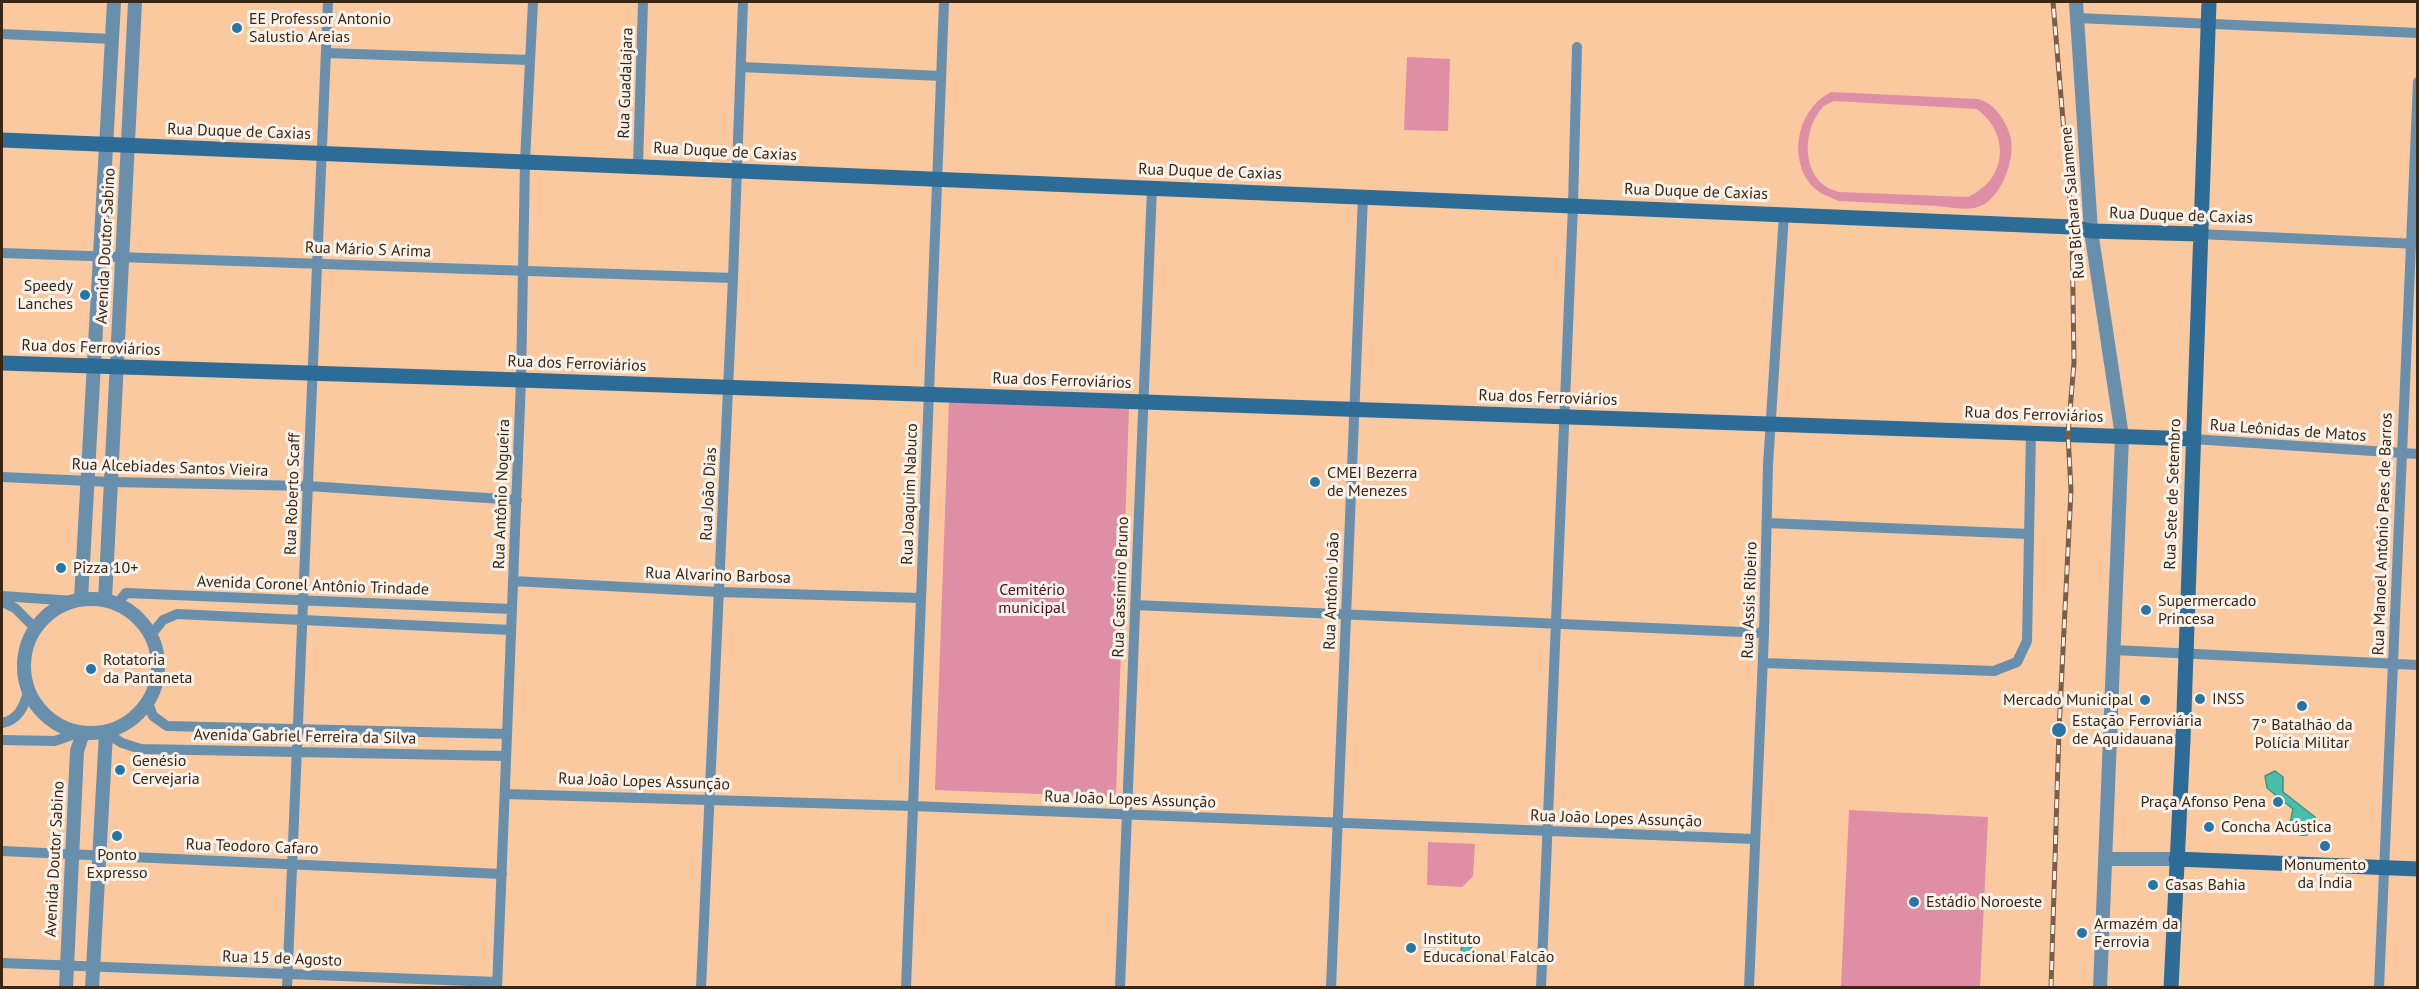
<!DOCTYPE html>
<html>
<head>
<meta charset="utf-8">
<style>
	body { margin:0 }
	#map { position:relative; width:2419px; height:989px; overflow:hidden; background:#fbc9a0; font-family:"PT Sans",sans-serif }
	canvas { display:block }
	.frame { position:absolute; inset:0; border:3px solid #392615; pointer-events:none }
</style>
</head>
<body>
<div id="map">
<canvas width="2419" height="989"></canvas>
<div class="frame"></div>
</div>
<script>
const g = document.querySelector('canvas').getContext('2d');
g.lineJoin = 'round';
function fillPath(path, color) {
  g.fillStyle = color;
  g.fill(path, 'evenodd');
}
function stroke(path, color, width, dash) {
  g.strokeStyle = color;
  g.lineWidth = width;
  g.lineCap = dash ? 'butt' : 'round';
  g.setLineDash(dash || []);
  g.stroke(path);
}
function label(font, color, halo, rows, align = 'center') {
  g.font = font + ' "PT Sans",sans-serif';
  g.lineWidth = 6;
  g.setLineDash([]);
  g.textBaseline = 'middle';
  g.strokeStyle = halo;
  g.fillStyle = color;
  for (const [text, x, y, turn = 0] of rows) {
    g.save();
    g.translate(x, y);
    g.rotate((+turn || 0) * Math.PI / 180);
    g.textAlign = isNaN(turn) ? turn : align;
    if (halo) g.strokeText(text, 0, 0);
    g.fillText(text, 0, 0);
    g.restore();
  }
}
fillPath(new Path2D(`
	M1407,57L1450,59L1448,131L1404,130Z
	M1831,92L1978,99C1995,103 2005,120 2010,135C2017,158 2000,204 1974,208C1962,210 1948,207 1937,206C1904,204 1872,203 1839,201C1827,196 1815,192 1808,181C1788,152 1800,107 1831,92ZM1834,101L1977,109C2010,134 2008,179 1968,197L1839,192C1834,190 1829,189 1825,186C1801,169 1804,128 1822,108C1824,105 1830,103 1834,101Z
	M949,401L1129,408L1116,797L935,790Z
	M1849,810L1988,817L1980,987H1841Z
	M1428,842L1475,844L1473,876L1462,887L1427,885Z`), '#de8ea5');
const water = new Path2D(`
	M2275,771L2283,777V792L2315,817V829C2306,839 2295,837 2290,824L2293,809L2267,788L2265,776Z
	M1462,936L1472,937L1471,956L1461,955Z`);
fillPath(water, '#47bfac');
stroke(water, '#43917f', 1.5);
stroke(new Path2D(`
	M2077,18L2418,33
	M2,34L112,39
	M326,53L530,60
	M741,67L941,76
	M638,166L643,2
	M2199,234L2418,244
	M2,253L733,278
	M2193,439L2418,454
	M2,477L111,482L308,486L517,500
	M1767,523L2029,534
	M513,581L719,592L921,598
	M2,596L74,601
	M2,602L15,608L35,628
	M117,604L126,593L512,609
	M1135,605L1764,633
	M151,635L163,620L177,614L511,630
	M2114,650L2418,665
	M1763,663L1994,671L2017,662L2027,641L2031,433
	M148,703L153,716L167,726L507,734
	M2,723C18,720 24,707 28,692
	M106,733L122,743L141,749L506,756
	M2110,737L2183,740
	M2,740L55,741L77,733
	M505,794L913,806L1754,839
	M2,851L502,874
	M2,963L497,982
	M287,988L328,2
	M497,988L521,380L525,161L533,2
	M701,988L733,278L743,2
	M906,988L944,2
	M1120,988L1152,188
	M1331,988L1363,196
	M1541,988L1573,205L1577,47
	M1749,988L1764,633L1768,465L1784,214
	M2379,988L2418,82`), '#688fac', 10);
stroke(new Path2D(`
	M2076,2L2091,231L2122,436L2100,988
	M24 666a67 67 0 1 1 134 0a67 67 0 1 1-134 0Z
	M81,599L114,2
	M105,600L135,2
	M2105,859H2176
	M66,988L77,751L83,733
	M92,988L106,733`), '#688fac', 14);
stroke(new Path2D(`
	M2,140L2072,227L2091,231L2199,234
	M2,363L521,380L2193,439
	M2176,859L2418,869
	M2171,988L2183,740L2209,2`), '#2c6c96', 15);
const rail = new Path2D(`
	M2051,988L2059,730L2071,490L2068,434L2074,363L2072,227L2053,2`);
stroke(rail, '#7c5e45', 5);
stroke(rail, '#fef3eb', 3, [9]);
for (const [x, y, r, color] of [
	[237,28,6,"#2776a8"],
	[85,295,6,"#2776a8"],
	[1315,482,6,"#2776a8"],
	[61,568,6,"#2776a8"],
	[2146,610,6,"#2776a8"],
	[91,669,6,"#2776a8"],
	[2200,699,6,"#2776a8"],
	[2145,700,6,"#2776a8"],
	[2302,706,6,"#2776a8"],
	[2059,730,8,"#2776a8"],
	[120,770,6,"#2776a8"],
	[2278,802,6,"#2776a8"],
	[2209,827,6,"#2776a8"],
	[117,836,6,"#2776a8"],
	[2325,846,6,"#2776a8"],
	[2153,885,6,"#2776a8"],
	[1914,902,6,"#2776a8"],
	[2082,933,6,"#2776a8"],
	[1411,948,6,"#2776a8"]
]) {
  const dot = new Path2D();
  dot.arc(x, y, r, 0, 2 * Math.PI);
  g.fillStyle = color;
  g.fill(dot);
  stroke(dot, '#fef3eb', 2);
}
label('16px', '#392615', '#fef3eb', [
	["EE Professor Antonio",249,19],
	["Salustio Areias",249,37],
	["Speedy",73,286,"right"],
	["Lanches",73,304,"right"],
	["CMEI Bezerra",1327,473],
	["de Menezes",1327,491],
	["Pizza 10+",73,568],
	["Supermercado",2158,601],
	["Princesa",2158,619],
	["Rotatoria",103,660],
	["da Pantaneta",103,678],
	["INSS",2212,699],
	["Mercado Municipal",2133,700,"right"],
	["Estação Ferroviária",2072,721],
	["de Aquidauana",2072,739],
	["7° Batalhão da",2302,725,"center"],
	["Polícia Militar",2302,743,"center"],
	["Genésio",132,761],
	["Cervejaria",132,779],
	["Praça Afonso Pena",2266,802,"right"],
	["Concha Acústica",2221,827],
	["Ponto",117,855,"center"],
	["Expresso",117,873,"center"],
	["Monumento",2325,865,"center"],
	["da Índia",2325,883,"center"],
	["Casas Bahia",2165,885],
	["Estádio Noroeste",1926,902],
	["Armazém da",2094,924],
	["Ferrovia",2094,942],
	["Instituto",1423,939],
	["Educacional Falcão",1423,957]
], 'left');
label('16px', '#392615', '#fef3eb', [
	["Rua Guadalajara",626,83,-88],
	["Rua Duque de Caxias",239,132,2],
	["Rua Duque de Caxias",725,152,3],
	["Rua Duque de Caxias",1210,172,2],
	["Rua Duque de Caxias",1696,192,2],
	["Rua Bichara Salamene",2073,203,-95],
	["Rua Duque de Caxias",2181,216,2],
	["Avenida Doutor Sabino",106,246,-87],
	["Rua Mário S Arima",368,250,2],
	["Rua dos Ferroviários",91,348,2],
	["Rua dos Ferroviários",577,364,2],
	["Rua dos Ferroviários",1062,381,2],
	["Rua dos Ferroviários",1548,398,2],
	["Rua dos Ferroviários",2034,415,2],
	["Rua Leônidas de Matos",2288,431,4],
	["Rua Alcebiades Santos Vieira",170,468,2],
	["Rua Roberto Scaff",293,494,-88],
	["Rua Antônio Nogueira",502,494,-88],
	["Rua João Dias",709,494,-87],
	["Rua Joaquim Nabuco",910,494,-88],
	["Rua Sete de Setembro",2173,494,-88],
	["Rua Manoel Antônio Paes de Barros",2383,534,-88],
	["Rua Alvarino Barbosa",718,576,2],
	["Avenida Coronel Antônio Trindade",313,586,2],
	["Rua Cassimiro Bruno",1121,587,-88],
	["Rua Antônio João",1332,591,-88],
	["Rua Assis Ribeiro",1750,600,-88],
	["Avenida Gabriel Ferreira da Silva",305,737,1],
	["Rua João Lopes Assunção",644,782,2],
	["Rua João Lopes Assunção",1130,800,2],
	["Rua João Lopes Assunção",1616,819,2],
	["Rua Teodoro Cafaro",252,847,2],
	["Avenida Doutor Sabino",55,859,-87],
	["Rua 15 de Agosto",282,959,2]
]);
label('16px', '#4d0a26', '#fef3eb', [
	["Cemitério",1032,590],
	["municipal",1032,608]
]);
</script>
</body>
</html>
